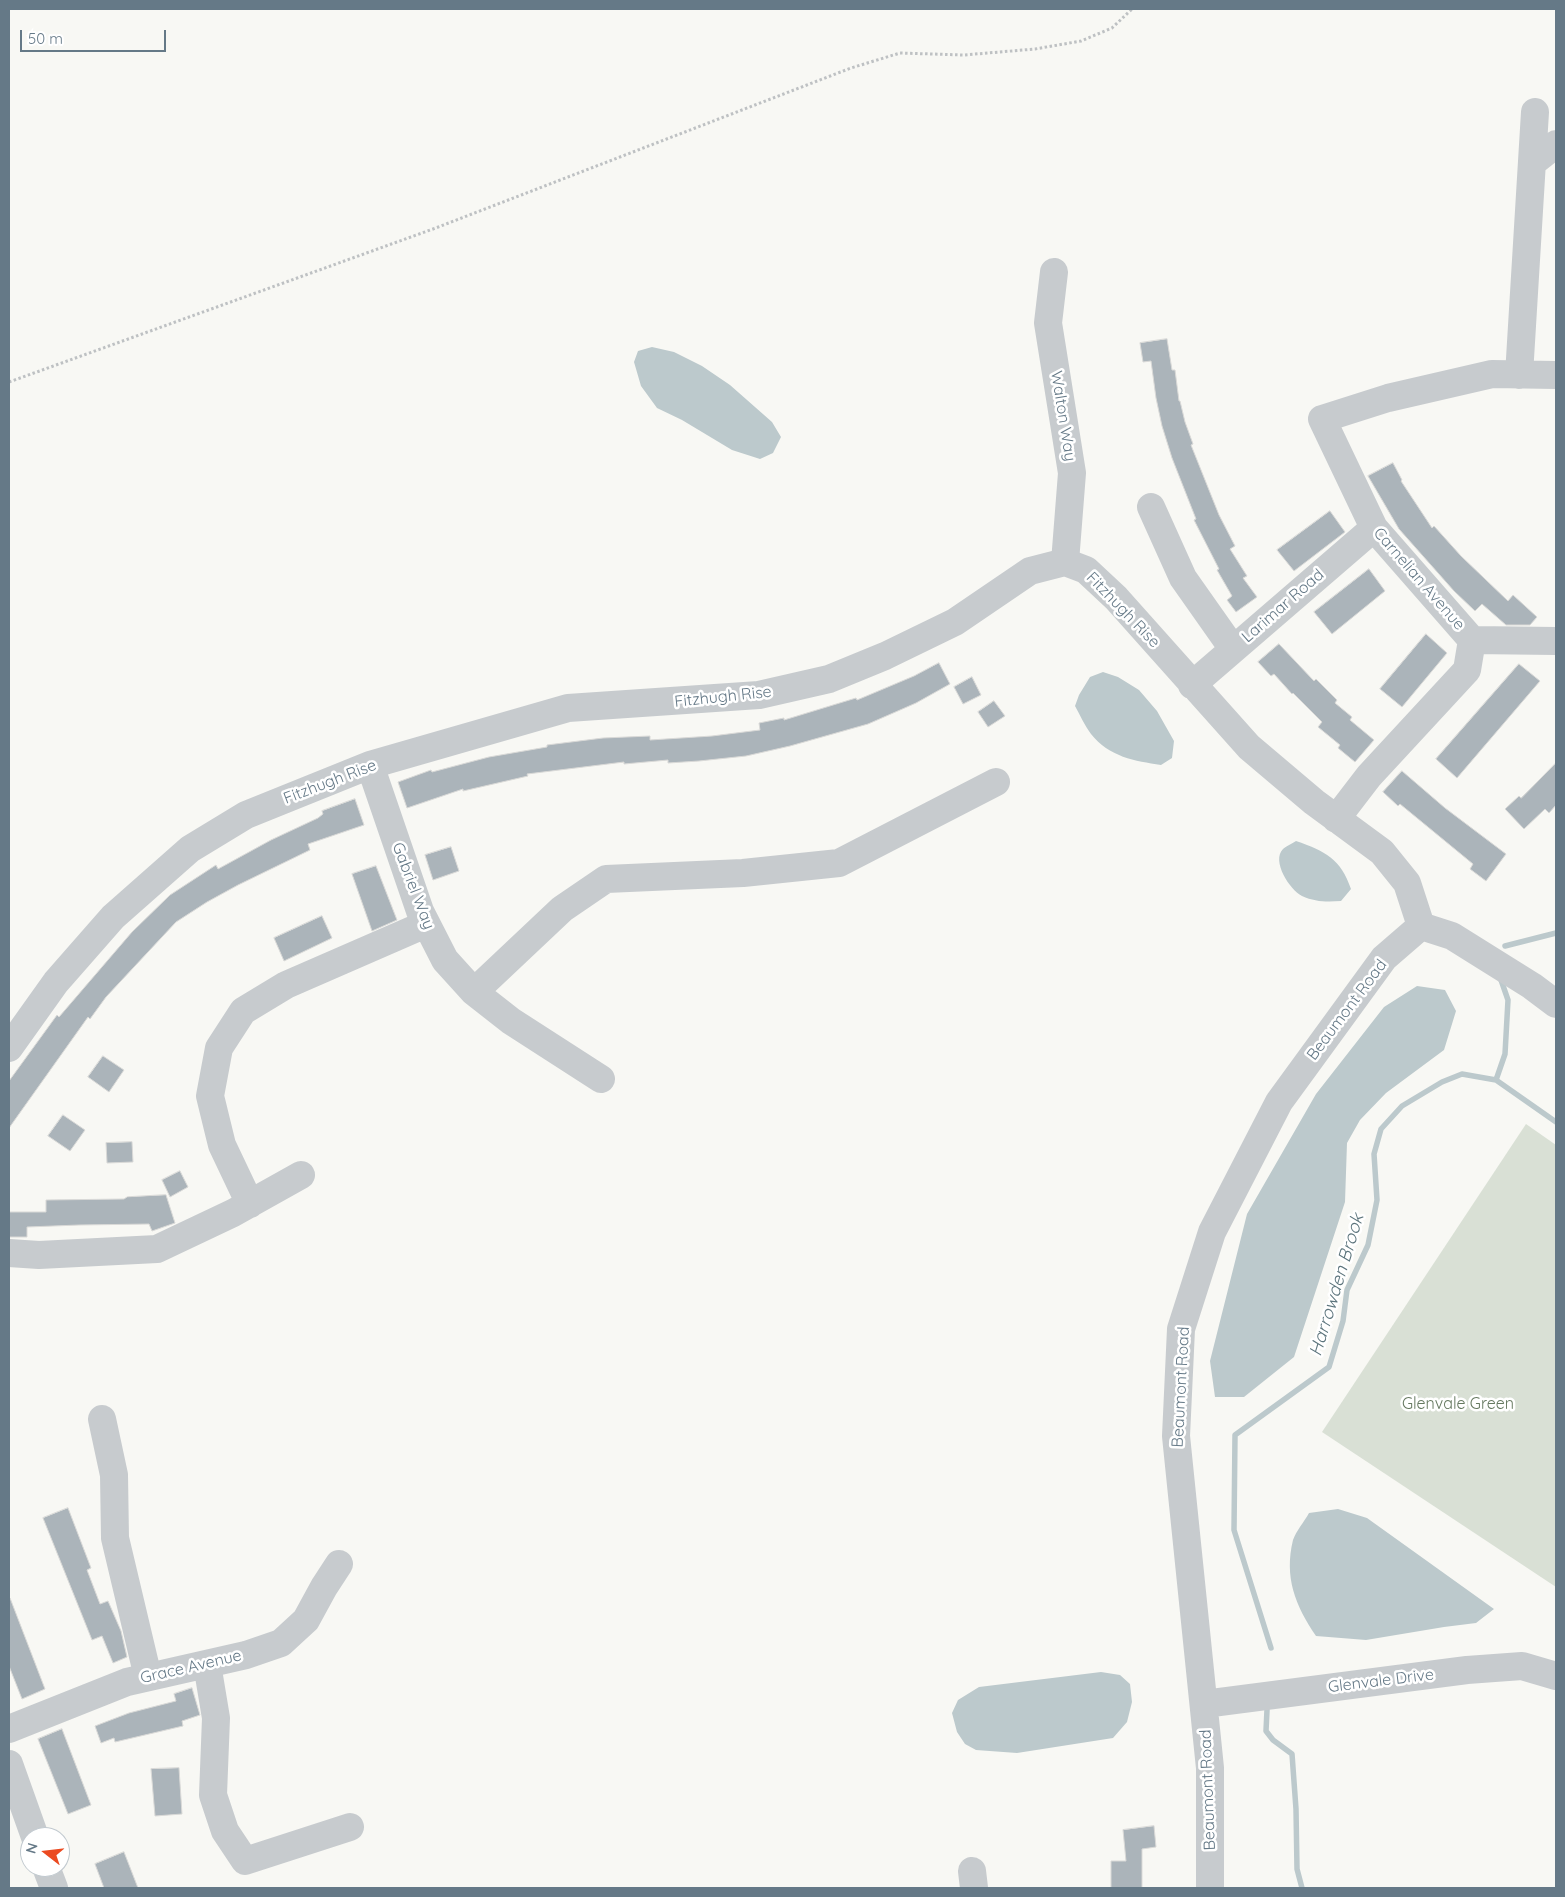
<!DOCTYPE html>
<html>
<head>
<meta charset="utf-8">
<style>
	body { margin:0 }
	#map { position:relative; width:1565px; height:1897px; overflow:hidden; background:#f8f8f4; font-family:Quicksand,sans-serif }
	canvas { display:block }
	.frame { position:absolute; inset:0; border:10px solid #657987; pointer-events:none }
	.north { position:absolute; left:20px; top:1827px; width:50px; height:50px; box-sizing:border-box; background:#fff; border:1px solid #c1c9cf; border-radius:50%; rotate:286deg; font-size:14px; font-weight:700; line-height:20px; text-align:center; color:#657987 }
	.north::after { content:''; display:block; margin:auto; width:18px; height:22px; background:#eb4a21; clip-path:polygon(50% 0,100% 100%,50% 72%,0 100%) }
	.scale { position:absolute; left:20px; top:30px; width:146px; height:22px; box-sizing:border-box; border:2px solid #657987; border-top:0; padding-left:6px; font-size:15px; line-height:18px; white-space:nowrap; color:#657987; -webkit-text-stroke:4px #fff; paint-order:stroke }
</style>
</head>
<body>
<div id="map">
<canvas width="1565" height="1897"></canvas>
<div class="frame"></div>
<div class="north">N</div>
<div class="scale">50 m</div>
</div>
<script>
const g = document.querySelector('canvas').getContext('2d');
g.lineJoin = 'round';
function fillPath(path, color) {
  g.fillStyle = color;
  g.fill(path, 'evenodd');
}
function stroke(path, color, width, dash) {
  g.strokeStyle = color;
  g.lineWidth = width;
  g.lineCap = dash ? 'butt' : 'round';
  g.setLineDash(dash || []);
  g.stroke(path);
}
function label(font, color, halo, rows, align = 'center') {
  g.font = font + ' Quicksand,sans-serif';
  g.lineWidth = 5;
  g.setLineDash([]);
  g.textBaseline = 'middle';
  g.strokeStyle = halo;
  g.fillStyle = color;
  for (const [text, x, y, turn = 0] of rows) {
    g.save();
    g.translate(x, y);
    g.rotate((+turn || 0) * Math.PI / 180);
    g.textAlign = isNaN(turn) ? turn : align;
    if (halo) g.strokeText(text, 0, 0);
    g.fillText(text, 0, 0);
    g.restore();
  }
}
fillPath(new Path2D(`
	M1526,1124L1556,1145V1587L1322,1432Z`), '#d9e0d5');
fillPath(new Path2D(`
	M652,347L674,352L702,366L730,385L772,422L781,437L773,453L760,459L732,450L682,420L657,408L641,386L634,362L638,351Z
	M1103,672L1118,677L1139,690L1157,711L1174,741L1172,758L1161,765C1135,761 1109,757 1091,734C1085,726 1080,715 1075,706L1079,695L1090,677Z
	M1296,841C1325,851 1341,859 1351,889L1341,901C1327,902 1315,902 1302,896C1290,890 1271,861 1283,849C1286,846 1292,844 1296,841Z
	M1417,986L1445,990L1456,1011L1444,1050L1386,1093L1360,1120L1347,1143L1345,1202L1294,1357L1244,1397H1215L1210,1361L1247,1214L1316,1094L1384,1007Z
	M1338,1509L1367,1518L1494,1609L1476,1623L1444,1627L1366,1640L1316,1636C1295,1605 1284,1577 1293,1540C1296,1531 1304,1522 1309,1513Z
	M1101,1672L1120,1675L1130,1684L1132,1702L1127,1722L1113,1738L1017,1753L976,1750L965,1744L957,1732L952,1713L958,1700L979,1687Z`), '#bcc9cc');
stroke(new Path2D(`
	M1505,946L1556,933
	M1496,1080L1505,1054L1508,1000L1500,977
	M1271,1648L1234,1530L1235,1435L1329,1367L1343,1321L1347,1290L1368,1245L1377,1200L1374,1154L1381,1129L1402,1106L1442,1082L1462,1074L1496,1080L1556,1122
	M1267,1710L1266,1731L1273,1740L1292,1754L1296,1809L1297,1869L1302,1888`), '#bcc9cc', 5.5);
const building = new Path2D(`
	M1167,339L1172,370H1175L1179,401H1180L1185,422L1193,444L1191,445L1219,515L1235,546L1230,549L1247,576L1243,578L1257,597L1236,612L1227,600L1232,596L1217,570L1219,569L1194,520L1196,519L1172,458L1162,426L1156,398L1151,361L1143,362L1140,343Z
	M1393,463L1402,480L1401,481L1432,528L1434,526L1461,556L1508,601L1513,595L1537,617L1530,625H1506L1482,604L1475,611L1454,591L1399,529L1368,476Z
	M1330,511L1345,532L1294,571L1277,550Z
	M1369,569L1385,591L1332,634L1314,612Z
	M1426,634L1447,653L1402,707L1380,689Z
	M1279,644L1314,681L1316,679L1337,700L1335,703L1352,717L1350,720L1374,740L1355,762L1338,748L1340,745L1318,727L1322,722L1293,693L1292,694L1274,674L1271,676L1258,662Z
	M939,663L950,684L916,703L868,724L790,746L746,756L699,761L668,763V760L624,764V762L527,774L528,776L463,791V789L407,808L398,782L431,770L432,772L489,757L547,747V745L603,738L650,736V740L712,736L760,730L759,723L784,718V720L856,698L857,700L914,676Z
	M1519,664L1540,681L1457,778L1436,759Z
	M972,677L981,695L963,704L954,687Z
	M994,701L1005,716L988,727L978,712Z
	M1556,763V805L1549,813L1545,809L1524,829L1505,809L1519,796L1521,798Z
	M1402,771L1445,808L1506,854L1486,881L1470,869L1473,864L1400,804L1398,806L1383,792Z
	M355,799L364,825L308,844L310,850L238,885L207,902L176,922L106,997L90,1019L88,1017L9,1128V1081L57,1015L59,1017L132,932L170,895L216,865L218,869L271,840L318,818L323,814L322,811Z
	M451,847L459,871L433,880L425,855Z
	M376,866L397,920L372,931L352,874Z
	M322,916L332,938L284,961L274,938Z
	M103,1056L124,1070L109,1092L88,1077Z
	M63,1115L85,1130L70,1151L48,1136Z
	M132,1142L133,1162L107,1163L106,1143Z
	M180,1171L188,1187L170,1197L162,1180Z
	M166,1195L175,1223L152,1231L149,1224L79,1225L27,1227V1237H9V1212H46V1200L124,1199L127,1197Z
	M68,1508L91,1568L87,1570L100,1604L108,1601L121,1631L127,1657L113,1663L102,1636L92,1640L43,1518Z
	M9,1598H10L45,1689L22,1699L9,1666Z
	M192,1688L200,1715L182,1721L183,1726L115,1742L114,1738L101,1743L95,1726L129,1713L176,1701L174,1694Z
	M62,1729L91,1805L68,1814L38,1739Z
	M179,1768L182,1814L155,1816L151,1769Z
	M1154,1826L1156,1847L1142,1849V1888H1111V1861H1126L1123,1830Z
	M124,1852L138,1888H104L95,1864Z`);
fillPath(building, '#abb4ba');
stroke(building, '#d9d9d7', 1);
stroke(new Path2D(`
	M9,382L433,229L851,68L900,53L964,55L1035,49L1081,41L1112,28L1132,9`), '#bec1c3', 3, [2.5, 2.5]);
stroke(new Path2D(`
	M1532,163L1556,144
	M1054,272L1048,323L1072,473L1065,562
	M1519,375L1535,112
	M1151,507L1183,578L1233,649
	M1472,640L1556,641
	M1192,685L1374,528
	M370,765L420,911L445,960L474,992L511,1021L601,1079
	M1336,819L1369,776L1467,670L1472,640L1374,528L1322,419L1388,398L1492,374L1556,375
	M1421,926L1452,936L1532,986L1556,1004
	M474,992L562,909L606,879L743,873L839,863L996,782
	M9,1048L56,982L113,917L190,849L246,815L370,765L568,708L759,695L829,679L885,656L955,622L1030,571L1065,562L1086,570L1116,598L1249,747L1314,802L1382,852L1407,883L1421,926
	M250,1204L222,1145L210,1096L219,1048L243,1011L286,985L426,924
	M9,1253L39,1255L157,1249L233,1213L301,1175
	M102,1419L114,1475L115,1538L148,1677
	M207,1664L216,1718L213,1795L225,1831L245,1861L350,1827
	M1204,1704L1467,1670L1522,1666L1556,1676
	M9,1729L127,1682L246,1655L281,1643L306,1620L324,1587L339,1564
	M9,1764L35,1837
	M46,1867L54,1888
	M972,1871L974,1888
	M1210,1888V1768L1176,1436L1181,1329L1212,1232L1279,1102L1384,958L1421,926`), '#c7cbce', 28);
label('16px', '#657987', '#fff', [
	["Walton Way",1063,416,81],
	["Carnelian Avenue",1419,579,49],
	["Larimar Road",1283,606,-41],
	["Fitzhugh Rise",1123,610,46],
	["Fitzhugh Rise",723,697,-6],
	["Fitzhugh Rise",330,782,-21],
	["Gabriel Way",413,886,69],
	["Beaumont Road",1347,1010,-53],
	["Beaumont Road",1181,1387,-87],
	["Grace Avenue",191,1667,-13],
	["Glenvale Drive",1381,1681,-7],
	["Beaumont Road",1208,1790,-92]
]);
label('16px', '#667960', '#fff', [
	["Glenvale Green",1458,1404]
]);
label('italic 18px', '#5c747c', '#fff', [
	["Harrowden Brook",1337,1285,-73]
]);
</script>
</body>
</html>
